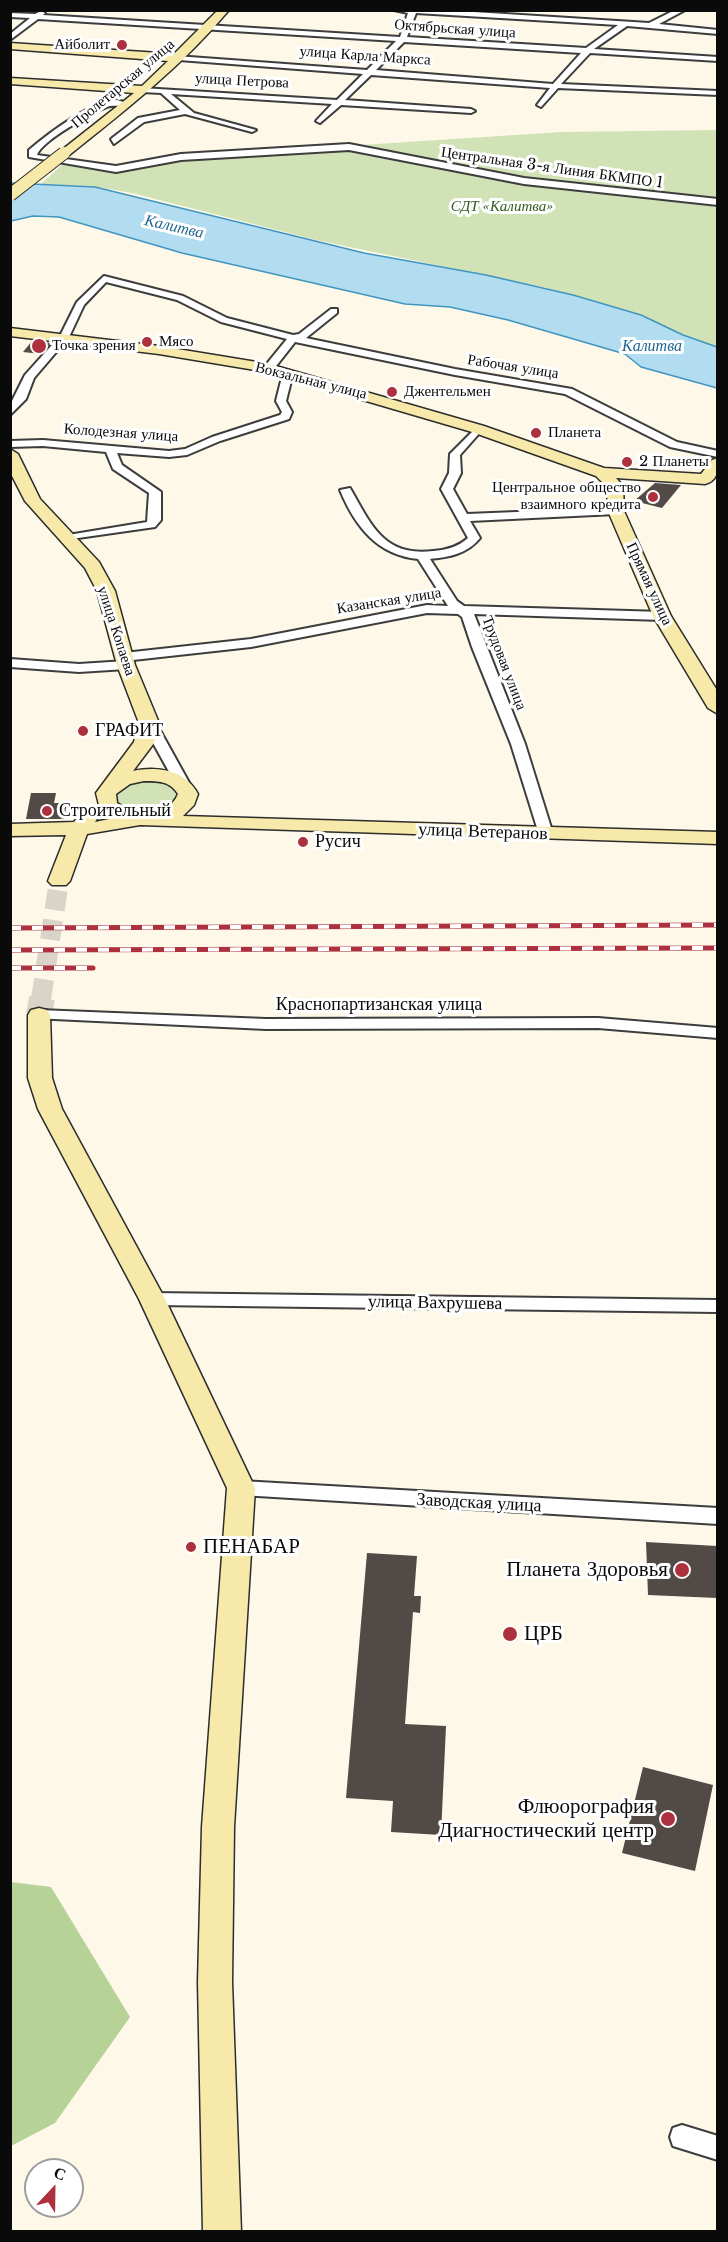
<!DOCTYPE html>
<html>
<head>
<meta charset="utf-8">
<style>
	body { margin:0 }
	#map { position:relative; width:728px; height:2242px; overflow:hidden; background:#fdf8e8; font-family:"Libre Baskerville",serif }
	canvas { display:block }
	.frame { position:absolute; inset:0; border:12px solid #0a0a0a; pointer-events:none }
	.north { position:absolute; left:24px; top:2158px; width:60px; height:60px; box-sizing:border-box; background:#fff; border:2px solid #9d9d9d; border-radius:50%; rotate:22deg; font-size:16px; font-weight:700; line-height:24px; text-align:center; color:#0a0a0a }
	.north::after { content:''; display:block; margin:auto; width:21px; height:27px; background:#ac303e; clip-path:polygon(50% 0,100% 100%,50% 72%,0 100%) }
</style>
</head>
<body>
<div id="map">
<canvas width="728" height="2242"></canvas>
<div class="frame"></div>
<div class="north">С</div>
</div>
<script>
const g = document.querySelector('canvas').getContext('2d');
g.lineJoin = 'round';
function fillPath(path, color) {
  g.fillStyle = color;
  g.fill(path, 'evenodd');
}
function stroke(path, color, width, dash) {
  g.strokeStyle = color;
  g.lineWidth = width;
  g.lineCap = dash ? 'butt' : 'round';
  g.setLineDash(dash || []);
  g.stroke(path);
}
function label(font, color, halo, rows, align = 'center') {
  g.font = font + ' "Libre Baskerville",serif';
  g.lineWidth = 6;
  g.setLineDash([]);
  g.textBaseline = 'middle';
  g.strokeStyle = halo;
  g.fillStyle = color;
  for (const [text, x, y, turn = 0] of rows) {
    g.save();
    g.translate(x, y);
    g.rotate((+turn || 0) * Math.PI / 180);
    g.textAlign = isNaN(turn) ? turn : align;
    if (halo) g.strokeText(text, 0, 0);
    g.fillText(text, 0, 0);
    g.restore();
  }
}
fillPath(new Path2D(`
	M717,130V348L547,288L316,240L132,193L91,186L41,184L64,163L116,169L159,160L285,150L561,132Z
	M146,779L172,785L179,791V799C174,803 169,809 163,811C149,818 126,812 116,802L115,794L132,782Z`), '#d1e3b6');
fillPath(new Path2D(`
	M11,1882L51,1887L130,2017L55,2123L11,2146Z`), '#b6d297');
const water = new Path2D(`
	M11,183L95,187L364,253L486,275L573,295L641,315L683,335L717,347V388L641,367L625,354L508,320L450,307L405,304L182,253L59,217L33,216L11,221Z`);
fillPath(water, '#b2ddf0');
stroke(water, '#4095c0', 1.5);
fillPath(new Path2D(`
	M32,341L51,343L41,354L23,352Z
	M655,483L681,485L662,508L634,501Z
	M31,793H56L54,803H67L64,819H26Z
	M646,1542L717,1546V1598L648,1595Z
	M367,1553L417,1556L414,1596H421L420,1613L413,1612L405,1724L446,1726L441,1835L391,1832L393,1801L346,1798Z
	M643,1767L713,1785L695,1871L622,1853Z`), '#514a47');
stroke(new Path2D(`
	M41,999L59,881`), '#d9d4c7', 20, [20, 10]);
stroke(new Path2D(`
	M39,1015L42,998`), '#d9d4c7', 26, [26, 13]);
const street = new Path2D(`
	M394,10H442L649,23L675,10H685L659,24L718,30V34L627,26L594,49L718,57V61L590,53L561,84L718,91V95L558,88L541,107L537,105L550,88L371,75L345,100L471,109L475,111L471,113L341,105L320,123L316,121L332,104L171,94L194,113L256,130L252,132L185,114L144,122L114,144L111,139L138,118L180,110L161,93L142,92V88L337,100L363,74L179,60L176,56L367,70L396,41L38,19L10,40V34L30,18L10,17V13L35,14L41,11L45,13L43,15L400,37L408,13ZM416,13L618,25L586,48L407,37ZM404,42L581,53L553,84L376,70Z
	M117,100L130,104C123,108 115,104 107,107C92,113 41,141 37,155L116,166L181,154L349,144L524,178L718,199V205L524,184L349,150L181,160L116,172L29,157V150C49,133 91,101 117,100Z
	M104,276L183,296L227,318L293,335L299,334L331,309H337V313L306,338L455,369L572,389L677,442L718,451V457L670,447L565,394L455,375L295,342L273,370H265V366L287,339L221,322L177,300L106,282L84,305L69,337L34,378L26,399L10,415V405L25,375L60,336L77,302Z
	M288,370L293,373L286,401L292,412L289,419L220,441L187,455L169,457L117,453L122,465L161,492V520L155,527L64,540L62,538L68,535L147,522L149,493L113,469L106,452L43,446L10,447V441L43,440L169,451L185,449L212,437L280,415L282,412L276,401L283,373Z
	M478,426L483,429L460,455L461,473L453,489L467,514L616,508L622,511L616,514L470,521L480,538C467,554 449,557 430,559L457,601L464,606L662,612L668,616L662,620L474,614L525,744L553,834L551,837H541L539,834L511,744L472,647L462,617L458,614L427,613L251,647L124,661L118,657L124,653L251,639L427,605L448,606L418,559C377,555 355,526 340,490L350,488C371,524 383,557 433,551C447,550 458,547 468,538L441,489L449,473L450,454Z
	M10,659L79,664L126,661L132,665L126,669L79,672L10,667Z
	M149,719L156,723L192,788L190,791L185,792L178,788L142,723Z
	M39,1010L266,1019L598,1018L718,1028V1038L598,1028L266,1029L33,1018L31,1015Z
	M152,1293L718,1300V1312L152,1305L146,1303L143,1299L146,1295Z
	M241,1481L718,1508V1524L241,1495L234,1493L231,1488L234,1483Z
	M682,2125L718,2136V2160L673,2146L670,2137L673,2128Z`);
const secondary = new Path2D(`
	M218,10H229C182,66 126,110 68,156L64,157L58,153L134,93L10,84V78L142,86L168,61L10,49V43L174,54Z
	M10,328L159,346L269,364L484,426L604,468L701,474L712,460L718,458C718,470 718,481 705,484L616,478L623,486L624,511L671,616L718,692V714L708,708L653,616L608,511L607,487L596,476L472,432L267,372L159,354L10,336Z
	M10,449L18,454L40,499L99,562L115,591L135,665L159,723L154,743L133,771C158,766 185,770 198,794L194,805L183,816L718,832V844L140,825L87,834L70,881L66,885H52L48,881L66,835L10,836V824L74,822C80,814 84,812 94,815L97,819L95,822L114,818L100,809L96,793L134,742L139,723L117,665L97,591L85,568L25,501L10,472ZM144,781C158,781 170,781 178,794C168,818 136,817 117,803L116,794L130,784Z
	M39,1008L47,1010L50,1015L52,1078L62,1109L165,1299L255,1488L234,1827L232,1982L241,2232H203L198,1982L202,1827L227,1488L139,1299L38,1109L28,1078V1015L31,1010Z`);
stroke(street, '#3d3d3d', 4);
stroke(secondary, '#2c2c2c', 3);
fillPath(street, '#fff');
fillPath(secondary, '#f7e9a9');
const rail = new Path2D(`
	M10,928L718,925
	M10,950L718,948
	M10,968H93`);
stroke(rail, '#ac303e', 5);
stroke(rail, '#fff', 4, [11]);
const secondaryBridge = new Path2D(`
	M10,195L64,153`);
stroke(secondaryBridge, '#2c2c2c', 14, []);
stroke(secondaryBridge, '#f7e9a9', 12);
for (const [x, y, r, color] of [
	[122,45,6,"#ac303e"],
	[147,342,6,"#ac303e"],
	[39,346,8,"#ac303e"],
	[392,392,6,"#ac303e"],
	[536,433,6,"#ac303e"],
	[627,462,6,"#ac303e"],
	[653,497,6,"#ac303e"],
	[83,731,6,"#ac303e"],
	[47,811,6,"#ac303e"],
	[303,842,6,"#ac303e"],
	[191,1547,6,"#ac303e"],
	[682,1570,8,"#ac303e"],
	[510,1634,8,"#ac303e"],
	[668,1819,8,"#ac303e"]
]) {
  const dot = new Path2D();
  dot.arc(x, y, r, 0, 2 * Math.PI);
  g.fillStyle = color;
  g.fill(dot);
  stroke(dot, '#fff', 2);
}
label('15px', '#0a0a0a', '#fff', [
	["Октябрьская улица",455,29,4],
	["улица Карла Маркса",365,56,4],
	["улица Петрова",242,81,3],
	["Пролетарская улица",123,84,-40],
	["Центральная 3-я Линия БКМПО 1",552,168,8],
	["Рабочая улица",513,367,9],
	["Вокзальная улица",311,381,14],
	["Колодезная улица",121,433,4],
	["Прямая улица",649,584,65],
	["Казанская улица",389,601,-9],
	["улица Копаева",116,631,72],
	["Трудовая улица",504,663,69]
]);
label('15px', '#0a0a0a', '#fff', [
	["Айболит",110,45,"right"],
	["Мясо",159,342],
	["Точка зрения",52,346],
	["Джентельмен",404,392],
	["Планета",548,433],
	["2 Планеты",639,462],
	["Центральное общество",641,488,"right"],
	["взаимного кредита",641,505,"right"]
], 'left');
label('italic 15px', '#315a21', '#fff', [
	["СДТ «Калитва»",502,207]
]);
label('italic 16px', '#20668f', '#fff', [
	["Калитва",174,227,13],
	["Калитва",652,346]
]);
label('18px', '#0a0a0a', '#fff', [
	["ГРАФИТ",95,731],
	["Строительный",59,811],
	["Русич",315,842]
], 'left');
label('18px', '#0a0a0a', '#fff', [
	["улица Ветеранов",483,832,2],
	["Краснопартизанская улица",379,1005],
	["улица Вахрушева",435,1303,1],
	["Заводская улица",479,1503,3]
]);
label('21px', '#0a0a0a', '#fff', [
	["ПЕНАБАР",203,1547],
	["Планета Здоровья",668,1570,"right"],
	["ЦРБ",524,1634],
	["Флюорография",654,1807,"right"],
	["Диагностический центр",654,1831,"right"]
], 'left');
</script>
</body>
</html>
